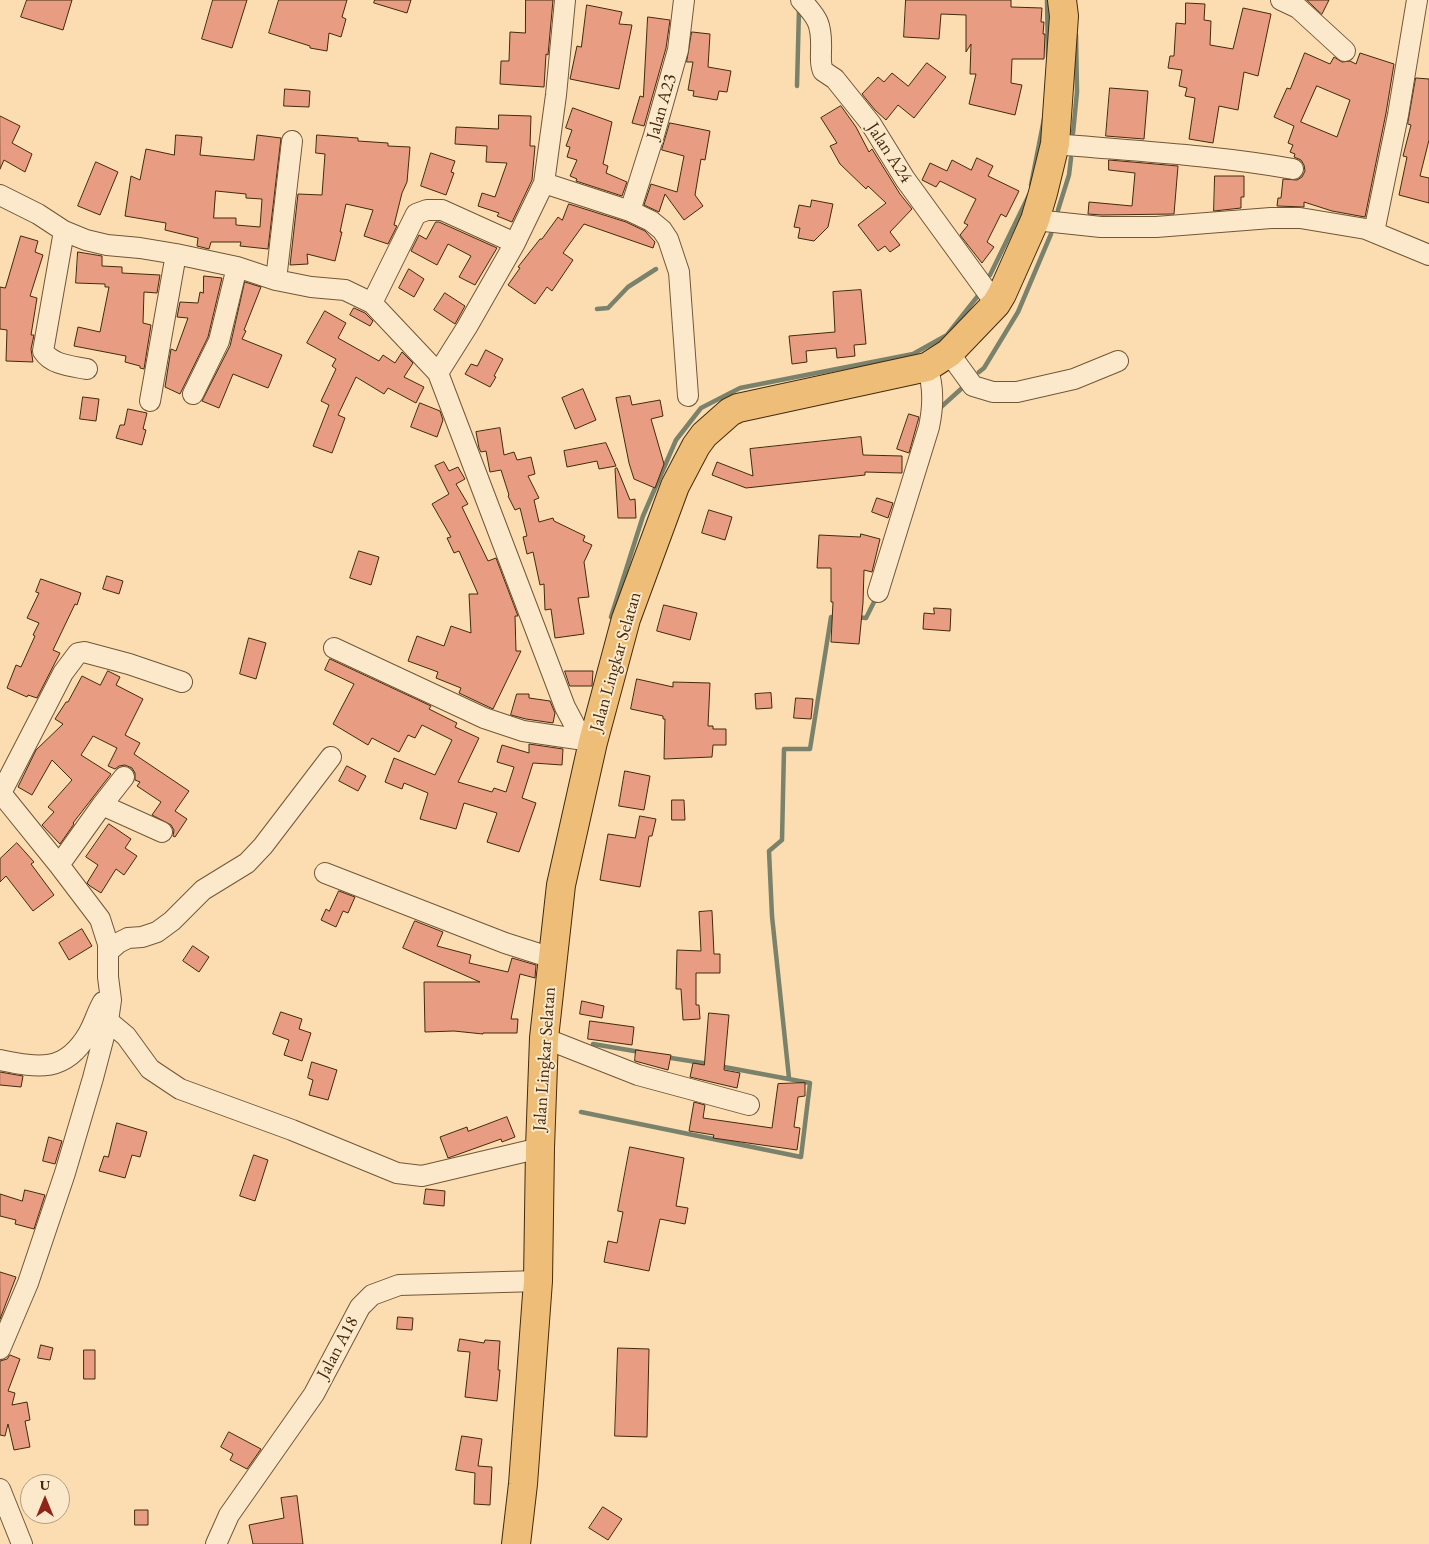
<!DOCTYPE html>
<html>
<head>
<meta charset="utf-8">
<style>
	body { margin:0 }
	#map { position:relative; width:1429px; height:1544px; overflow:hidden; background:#fbddb1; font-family:"EB Garamond",serif }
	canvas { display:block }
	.north { position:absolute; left:20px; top:1474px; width:50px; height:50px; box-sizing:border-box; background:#fce9cc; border:1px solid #b29d80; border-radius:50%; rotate:0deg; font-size:14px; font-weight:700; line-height:20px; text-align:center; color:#432a0d }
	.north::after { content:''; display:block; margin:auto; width:18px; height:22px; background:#8f2418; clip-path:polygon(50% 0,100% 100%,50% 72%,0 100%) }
</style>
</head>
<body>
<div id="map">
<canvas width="1429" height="1544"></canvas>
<div class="north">U</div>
</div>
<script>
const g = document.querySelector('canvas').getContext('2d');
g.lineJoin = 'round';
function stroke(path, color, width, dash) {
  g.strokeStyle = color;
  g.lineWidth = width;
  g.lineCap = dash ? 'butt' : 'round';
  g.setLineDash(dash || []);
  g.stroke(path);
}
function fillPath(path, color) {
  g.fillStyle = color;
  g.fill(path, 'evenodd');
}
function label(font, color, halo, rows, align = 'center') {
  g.font = font + ' "EB Garamond",serif';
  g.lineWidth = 4;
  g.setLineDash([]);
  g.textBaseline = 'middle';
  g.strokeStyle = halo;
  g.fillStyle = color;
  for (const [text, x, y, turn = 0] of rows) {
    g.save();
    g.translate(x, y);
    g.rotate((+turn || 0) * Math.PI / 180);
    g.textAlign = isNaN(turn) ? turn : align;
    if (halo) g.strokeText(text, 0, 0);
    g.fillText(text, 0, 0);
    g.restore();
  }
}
stroke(new Path2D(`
	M1047,0L1048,57
	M797,86L799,9
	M1073,133L1077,92L1076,35
	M1031,185L1044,119
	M1058,210L1069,175L1071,158
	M990,275L1029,195
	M597,309L608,308L628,287L656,269
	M979,372L984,368L1018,312L1051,234
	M939,411L940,408L961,389
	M611,617L643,516L676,440L701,408L740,388L913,354L947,335L981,292
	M856,617L866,618L876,598
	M593,1044L640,1052
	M665,1057L709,1064
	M789,1078L772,916L769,851L782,840L784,749H810L831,617H838
	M581,1112L801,1157L810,1083L719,1066`), '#7a826b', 4.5);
const building = new Path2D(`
	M27,0H72L63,30L21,17Z
	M213,0H247L232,48L202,39Z
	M279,0H347L342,17L346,19L341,37L329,33L327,51L310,48V46L269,33Z
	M375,0H411L407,13L374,3Z
	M526,0H553L548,55L546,54L544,87L500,84L501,61H509L510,32L525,33Z
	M906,0H1011V7L1042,8L1041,22H1044L1043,34H1045L1044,59H1012L1011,83L1022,85L1015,115L969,104L976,74H970L971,44L966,52V15L941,14L939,39L904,37Z
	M1307,0H1329L1322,14Z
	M1186,3L1205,4L1204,20L1211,21L1210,45L1233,49L1243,8L1271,14L1258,76L1244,72L1238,110L1219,106L1213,143L1189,139L1195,98L1185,96L1187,88L1179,86L1182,70L1168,68L1170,56H1174L1176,23L1185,24Z
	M587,5L622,12L619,24L632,25L619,89L570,79L577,46L581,47Z
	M648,17L670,20L666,48L644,126L632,123L640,96L643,97Z
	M692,32L710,34L708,67L731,71L727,92L719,91L717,100L693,96L694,91L688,90L693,62H687Z
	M1305,53L1330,64L1334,57L1342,62L1350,61L1356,64L1360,53L1394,64L1386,113L1365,217L1332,211L1304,202V207L1277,206L1278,198H1281L1283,179L1297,180L1302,177L1305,171L1304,165L1301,160L1294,157L1295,154L1290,152L1293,145L1288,143L1294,126L1274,117L1287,88L1290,89ZM1317,86L1350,100L1337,137L1301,122Z
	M927,63L946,77L914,118L898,105L886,120L875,110L862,94L878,77L884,82L892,73L908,86Z
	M1416,78L1429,79V140L1420,176L1429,178V203L1399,195L1407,157L1403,156L1411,125L1408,124Z
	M1110,88L1148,91L1144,139L1106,136Z
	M285,89L310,91L309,107L284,106Z
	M841,106L856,127L869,152L872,149L900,194L912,209L890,232L900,245L890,252L885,246L878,251L858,225L886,203L868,186L866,189L840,164L830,146L837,143L821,118Z
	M573,108L612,122L603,164L608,166L606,173L627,182L622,196L576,181L577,179L570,176L577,160L567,157L570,147L566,146L572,130L566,128Z
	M499,115L531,116L530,146H535L532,180L512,222L497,216L499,213L478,206L482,193L495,197L507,163L486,162L487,146L455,144L456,127L498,129Z
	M0,116L20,126L12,143L32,154L25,172L4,160L0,169Z
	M670,123L710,131L705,160L701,159L695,195L703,206L684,220L665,194L659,212L644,205L651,184L677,192L684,156L662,150Z
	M176,135L202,137L200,155L254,160L257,135L281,138L268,249L240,246L241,242H211L209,249L197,246L198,238L165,230L166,223L125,216L131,176L140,180L146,149L174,155ZM216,191L246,194V198L262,199L260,227L236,225V218H214Z
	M317,135L358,138V141L388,143V146L410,147L407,182L402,193L394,225L397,226L388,244L364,236L373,210L346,204L340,232H342L335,261L307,254L308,264L290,265L298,194L322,195L325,154L316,153Z
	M431,153L455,161L451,172L454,173L446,195L421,186Z
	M977,158L993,166L988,176L1019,191L1006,217L1001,214L987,242L994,247L982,263L960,235L968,225L964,223L976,199L940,181L936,187L922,180L930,163L947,171L952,160L971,170Z
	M1109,160L1178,166L1174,214L1102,215L1088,214L1089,202L1132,206L1135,173L1109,170Z
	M96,162L118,172L100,215L78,206Z
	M1215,176H1244V197H1241V208L1214,211Z
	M812,200L833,204L828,227L814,241L798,238L800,228L794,227L799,205L810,207Z
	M569,204L626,222L645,231L655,242L653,248L584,224L563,253L573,260L552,291L547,287L535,304L508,285L520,268L518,267L540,239H542L558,217L562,220Z
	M436,222H439L497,248L475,285L459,277L471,256L448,244L437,265L411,251L419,235L426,239Z
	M21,236L38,241L35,252L43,255L30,296L37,298L31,335H34L31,349L33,362L6,361L7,330L0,329V287L5,288Z
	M78,252L102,256V266L122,267V273L160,275L157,293L144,292L143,323L151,325L144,369L140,368V366L125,362L126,356L74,346L78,327L100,332L109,287H105V284L76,283Z
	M409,269L424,279L414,297L399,288Z
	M204,276L222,278L208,337L180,394L165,387L171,349L176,351L188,318L177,317L180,302L198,303L200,292L203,293Z
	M245,282L261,287L244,330L246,331L242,339L282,355L268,388L233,374L219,408L202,401L230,346Z
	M861,290L866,344L854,345L855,356L837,358L836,348L806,351L807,362L792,364L789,336L835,332L833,292Z
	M445,293L465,306L455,324L434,310Z
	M354,308L365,313L373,321L370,326L350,315Z
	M325,311L346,323L338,338L379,361L383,355L395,363L402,352L413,363L404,377L424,387L416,403L388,388L384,394L356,377L338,415L345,418L332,453L313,446L329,405L321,401L336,369L332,366L336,359L307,343Z
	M486,350L503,359L494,376L496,377L490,387L465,374L471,364L477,366Z
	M583,389L596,420L575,429L562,398Z
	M630,396L632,405L660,400L663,416L651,419L664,464L655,488L634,479L629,463L616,398Z
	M83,397L99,399L96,421L80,419Z
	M420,403L440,411L443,420L437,437L411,427Z
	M128,409L147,413L143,429L146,430L142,445L116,438L120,425H124Z
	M909,414L919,417L909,453L897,449Z
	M500,428L504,455L514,452L517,460L531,457L535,474L528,476L539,498L534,500L539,522L553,518L554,521L585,536L583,541L592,545L584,562L589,597L578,598L584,634L555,638L551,609L545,610L544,584L540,585L533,552L527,554L523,537L527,536L520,508L515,510L508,496L509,495L501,470L490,472L486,451L481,452L479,448L476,432Z
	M861,437L863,455L902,456V473L865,472V475L746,488L712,475L717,462L753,476L750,449Z
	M606,443L616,466L599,469L597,461L567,467L564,451Z
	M444,462L449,471L458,467L465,479L456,484L468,504L462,507L488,561L496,558L518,616H515L516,651H521L493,709L459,693L461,688L436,678L438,672L408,661L417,636L444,646L451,626L471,633L469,594H478L459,551L454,553L447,538L451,537L432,504L449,494L435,466Z
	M617,468L630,500L635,499L636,518H618L615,469Z
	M877,498L893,503L888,518L872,512Z
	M709,510L732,517L725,540L702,533Z
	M861,534L880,539L872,572L864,570L863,603L859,644L831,642L833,602H831V568H817L819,535L860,537Z
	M359,551L379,557L371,585L350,578Z
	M107,576L123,581L119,594L103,589Z
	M41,579L81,593L77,605L75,604L53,650L60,653L37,698L28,695L27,697L7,688L16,665L21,667L35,636L33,635L39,623L27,618L39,593L36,592Z
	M664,605L697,613L690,640L657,631Z
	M934,608L951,609L950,631L923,629L924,613L934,614Z
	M249,638L266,643L256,679L240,674Z
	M330,659L431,706L429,709L457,723L455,727L479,738L458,782L492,792L494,788L506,792L514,767L497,762L502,745L529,753V744L563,749L562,765L533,763L522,798L536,803L519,852L487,842L497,813L464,803L456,829L420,819L428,793L404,783L402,789L385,782L394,758L435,775L452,740L422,725L415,738L408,735L399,752L372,738L368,745L333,724L354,684L325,670Z
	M108,671L120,677L116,685L143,699L125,735L140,743L134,754L189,791L175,811L187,819L175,837L173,836L174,830L171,825L152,815L161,802L137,786L140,782L135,780V773L132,768L125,765L119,766L115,769L108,766L117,748L93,736L81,755L111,774L73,823L74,824L60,844L42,825L54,812L48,807L72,780L52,760L32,795L18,787L36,750L63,724L55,719L66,702H68L82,676L100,685Z
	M565,671H593L592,686H570Z
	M637,679L673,687V682L710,683L708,726H713V729H726V745H713L712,757L664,759L665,719H663V716L631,709Z
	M771,693L772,708L756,709L755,694Z
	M517,694H529V698L550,701L555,713L553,723L526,719L511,715Z
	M796,698L813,699L811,719L794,718Z
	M347,766L366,776L358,791L339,781Z
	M625,771L650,776L644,810L619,806Z
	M672,800H684L685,820H672Z
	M640,816L656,819L652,836H649L640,887L600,880L608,834L635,838Z
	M109,824L131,839L125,848L137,856L124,875L116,869L101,893L90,886L87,883L98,865L86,857Z
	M17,843L34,862L31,864L54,895L33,911L6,876L0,882V859Z
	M339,891L355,897L348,913L343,911L336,927L321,920L326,909L329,911Z
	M712,911L714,954H720V973H696V1005H699L700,1019L683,1020L681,989H676L677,950L701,951L699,912Z
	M415,921L443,932L437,946L471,955L469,963L508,972L512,958L536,965L535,978L520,974L511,1019H518L517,1033H483V1034L454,1031L425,1032L424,982H480L403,948Z
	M82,929L92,946L69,960L59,943Z
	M193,946L209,957L199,972L183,961Z
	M582,1001L604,1006L602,1018L580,1014Z
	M281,1012L302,1019L299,1029L311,1033L302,1061L284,1055L289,1040L273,1034Z
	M709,1013L729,1015L724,1070L740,1073L737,1088L690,1077L693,1063L704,1065Z
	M590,1021L634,1027L632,1045L588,1039Z
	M636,1050L671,1055L668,1070L635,1061Z
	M312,1062L337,1070L328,1100L309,1095L313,1080L308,1078Z
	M0,1072L23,1076L21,1087L0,1085Z
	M805,1083V1096L798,1097L794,1127L800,1128L797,1150L713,1138L714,1135L689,1131L694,1102L705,1105L703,1118L772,1128L778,1084Z
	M507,1117L515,1137L502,1142L501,1139L448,1158L440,1137L467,1127L468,1131Z
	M117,1123L147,1132L140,1157L132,1155L125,1178L99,1171L104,1156L108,1157Z
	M49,1137L62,1141L55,1164L43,1161Z
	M630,1147L684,1158L676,1206L688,1208L685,1224L660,1219L649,1271L604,1262L608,1241L617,1243L623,1212L618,1211Z
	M254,1155L268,1160L255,1201L240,1196Z
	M426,1189L445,1191L444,1206L424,1204Z
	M25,1190L45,1195L34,1229L15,1224L16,1220L0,1216V1194L22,1201Z
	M0,1272L16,1277L0,1319Z
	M398,1317L413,1318L412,1330L397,1329Z
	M460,1339L484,1343L485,1340L500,1341L498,1370H500L497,1401L465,1397L470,1352L458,1351Z
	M41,1345L53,1348L50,1360L38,1358Z
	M618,1348L649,1349L647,1437L615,1436Z
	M84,1350H95V1379H84Z
	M10,1355L20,1359L8,1391L15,1393L12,1405L27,1402L30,1420L25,1421L30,1447L14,1450L8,1424L5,1436L0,1435V1361L7,1359Z
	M229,1432L261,1449L247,1469L230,1460L233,1454L221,1447Z
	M462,1436L482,1439L478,1466L492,1467L490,1505L474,1504L475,1473L456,1470Z
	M297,1496L303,1544H253L249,1525L284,1518L281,1498Z
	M603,1507L622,1519L608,1540L589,1528Z
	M135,1510H148V1525H135Z`);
fillPath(building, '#e89c81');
stroke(building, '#432a0d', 1);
const minor = new Path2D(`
	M801,0C818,18 822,24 821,51C821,58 820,64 823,71L835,79L871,124L905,179L996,304
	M1281,0L1298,8L1345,51
	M1055,144C1134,151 1215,155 1293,169
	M544,183L630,211L651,221L662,230L668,239L679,272L688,396
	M0,195L38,214L64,231L86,240L107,245L140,248L176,254L237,267L276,280L311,287L345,290L372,303L438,373L565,707L582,739
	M630,211L654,135L678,50L684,0
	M1035,220L1101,227H1156L1271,218H1300L1366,229L1429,255
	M64,231L43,351C52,365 71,366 87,369
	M1374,232L1398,115L1417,0
	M276,280L292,141
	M372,303L416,214L427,210H442L515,243
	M949,353L973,386L993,392H1017L1074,379L1118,361
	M438,373L467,327L515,243L544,183L556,95L565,0
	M193,394L219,341L237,267
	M150,401L176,254
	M878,592L929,427C933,408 934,386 927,367
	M334,648L484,718L523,731L591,741
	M0,792L59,865L100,919L108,944V977L111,1000L108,1021
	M1,793L63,673L78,653L84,652L129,664L182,682
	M102,805L124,777
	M59,865L102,805L162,832
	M325,873L505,943L552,958
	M109,951L118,943L128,938L142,937L157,932L172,921L203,890L247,863L263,846L331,757
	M544,1038L638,1075L749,1105
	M0,1060C39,1068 65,1073 88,1034C94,1024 97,1012 103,1002
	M0,1349L28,1283L65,1173L93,1078L108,1021L126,1036L150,1069L180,1089L292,1130L397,1173L422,1176L540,1148
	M0,1489L22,1544
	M216,1544L229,1515L314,1394L360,1307L372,1295L399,1285L538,1281`);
const highway = new Path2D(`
	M516,1544L523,1484L538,1281L540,1148L544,1038L561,885L593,742L626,619L675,486L696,446L704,435L730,412L738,408L927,367L949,353L996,304L1002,294L1035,220L1043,193L1055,144L1064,16L1062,0`);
stroke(minor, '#715736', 22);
stroke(highway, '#432a0d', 30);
stroke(minor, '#fce9cc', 20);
stroke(highway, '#eebe78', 28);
label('18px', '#432a0d', '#fce9cc', [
	["Jalan A23",662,107,-74],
	["Jalan A24",889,153,57],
	["Jalan Lingkar Selatan",616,662,-74],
	["Jalan Lingkar Selatan",545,1059,-86],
	["Jalan A18",338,1348,-62]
]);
</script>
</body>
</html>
